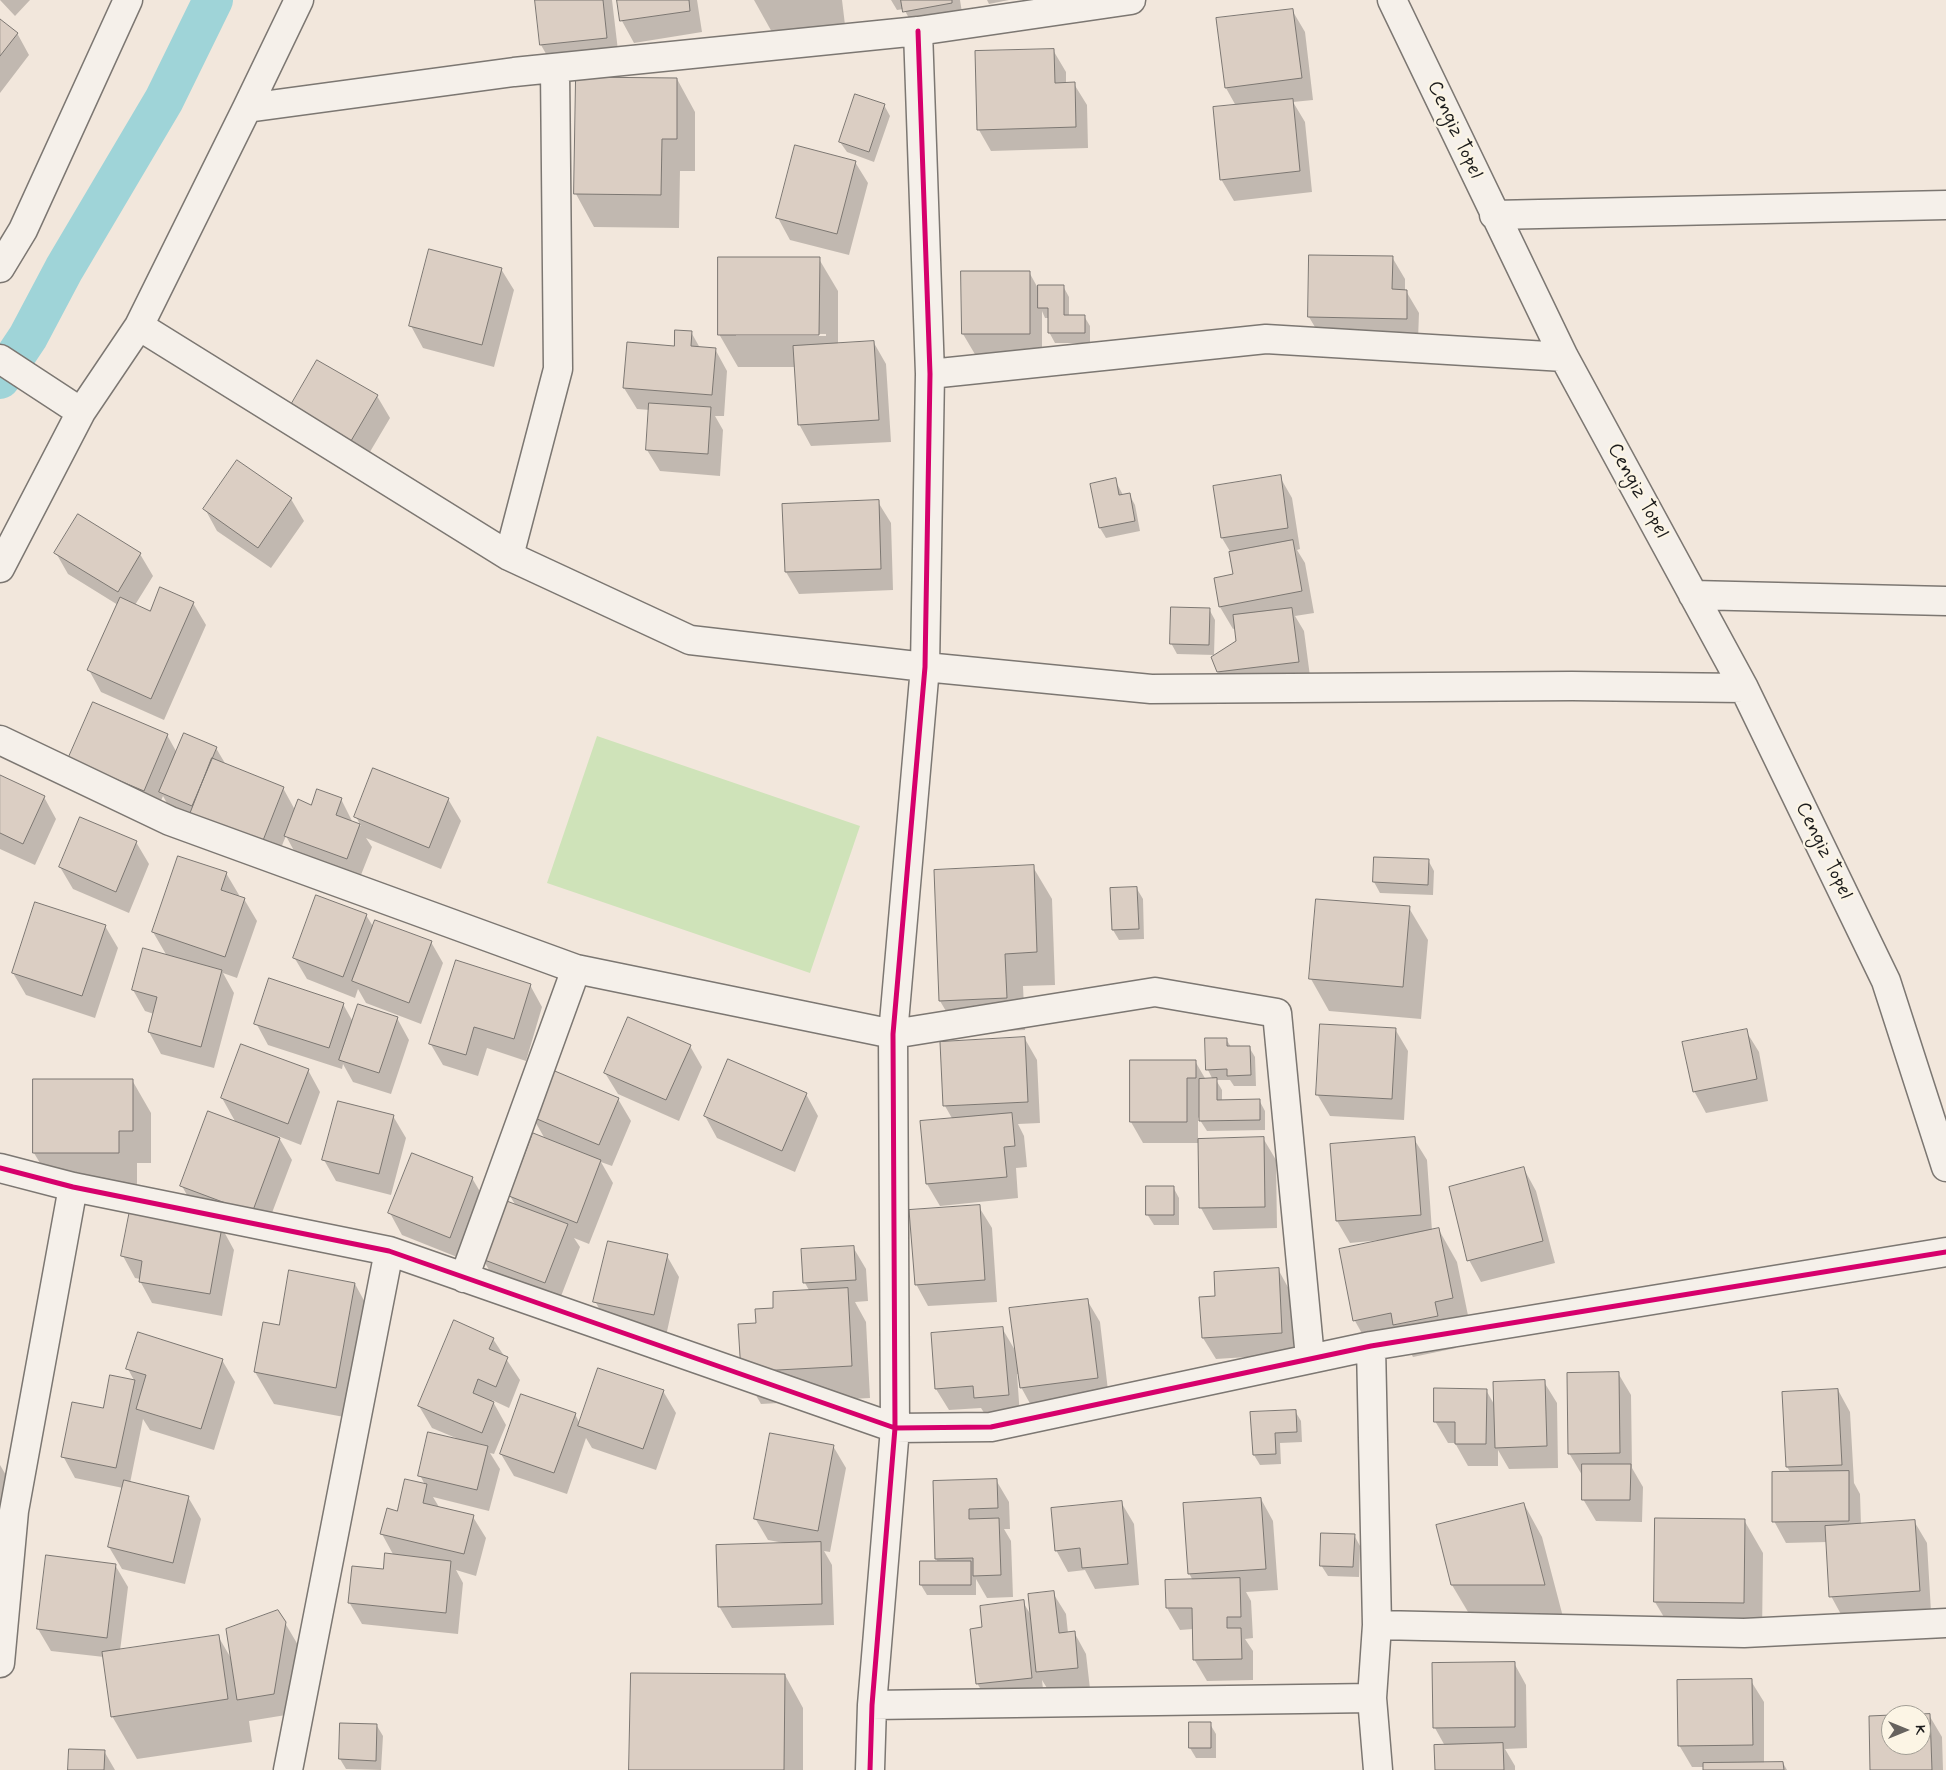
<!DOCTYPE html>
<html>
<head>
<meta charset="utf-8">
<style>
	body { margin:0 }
	#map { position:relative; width:1946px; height:1770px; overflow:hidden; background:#f2e7dc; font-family:Mynerve,sans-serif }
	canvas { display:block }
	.north { position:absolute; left:1881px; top:1705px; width:50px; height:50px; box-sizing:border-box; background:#fcf5e5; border:1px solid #a29e95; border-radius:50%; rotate:90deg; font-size:14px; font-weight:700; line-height:20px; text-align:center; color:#1c1c1c }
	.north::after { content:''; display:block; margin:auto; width:18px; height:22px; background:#67635f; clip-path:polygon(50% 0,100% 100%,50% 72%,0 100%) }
</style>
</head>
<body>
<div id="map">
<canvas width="1946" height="1770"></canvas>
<div class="north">K</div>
</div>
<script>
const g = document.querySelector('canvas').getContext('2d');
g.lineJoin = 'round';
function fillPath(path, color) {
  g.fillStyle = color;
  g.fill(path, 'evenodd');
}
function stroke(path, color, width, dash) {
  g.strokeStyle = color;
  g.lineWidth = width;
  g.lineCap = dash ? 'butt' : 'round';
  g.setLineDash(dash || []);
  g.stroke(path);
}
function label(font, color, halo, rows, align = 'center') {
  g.font = font + ' Mynerve,sans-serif';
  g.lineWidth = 4.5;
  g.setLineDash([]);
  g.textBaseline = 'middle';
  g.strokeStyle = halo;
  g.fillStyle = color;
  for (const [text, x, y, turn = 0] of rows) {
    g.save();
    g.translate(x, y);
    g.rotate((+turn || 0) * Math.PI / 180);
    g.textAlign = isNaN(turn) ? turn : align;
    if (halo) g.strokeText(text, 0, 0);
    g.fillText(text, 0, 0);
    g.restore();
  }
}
fillPath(new Path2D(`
	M597,736L860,826L810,973L547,883Z`), '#cfe3b9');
fillPath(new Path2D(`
	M0,0H30L15,16Z
	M536,0H612L619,59L553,66L541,45Z
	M618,0H697L702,32L634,43L622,21Z
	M754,0H842L845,25L773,34Z
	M891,0H960L964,25L917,33L904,9L897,10Z
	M987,0H1009L989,4Z
	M1292,10L1305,32L1313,100L1293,102L1305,122L1312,192L1234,201L1221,179L1236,106L1226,88L1217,19Z
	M0,20L17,33L29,55L0,93Z
	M1053,50L1066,72V84H1074L1087,105L1088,148L991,151L979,130Z
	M577,78L677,79L695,112V171H680L679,228L594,227L576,194Z
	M884,105L890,116L874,162L847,152L840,142Z
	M855,162L868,183L849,255L790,240L778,218Z
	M1392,257L1405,279V291H1406L1419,313L1418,340L1322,339L1309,317Z
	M819,259L838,291V345L874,343L886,364L891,442L811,446L799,424L796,367H738L719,334ZM736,333L826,334V336H736Z
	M501,269L514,290L494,367L423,348L411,326Z
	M1029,272L1039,290L1063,286L1069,297V316H1084L1090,326V343H1055L1049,332V318H1045L1042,311V355L976,356L963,334Z
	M691,332L700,348L715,349L727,371L724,416H715L723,430L720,476L660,471L647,450L650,410L637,409L624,388L675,348Z
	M377,396L390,418L361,467L289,410Z
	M237,462L291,499L304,521L271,568L217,531L205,509Z
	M1280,477L1292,498L1300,549L1297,550L1305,563L1314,613L1295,616L1304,631L1311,684L1231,694L1218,672L1213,658L1238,641L1236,628L1233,629L1220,607L1215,579L1235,575L1231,553L1222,538L1214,487Z
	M1115,480L1123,495L1129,494L1135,505L1140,531L1106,538L1100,528Z
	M878,502L891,523L893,590L799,594L786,572Z
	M56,553L140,554L153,576L135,605L151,612L193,603L206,625L164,720L101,692L89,670L118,605L68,574Z
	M1209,609L1215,620L1214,655L1177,654L1171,643Z
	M167,735L177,753L216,748L226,765L283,788L295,810L341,799L353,823L361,826L356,817L448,799L461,821L441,869L366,838L372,847L359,880L298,858L286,836L274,864L173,814L163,796L156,812L82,781Z
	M0,777L44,797L56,819L35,865L0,849Z
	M80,819L136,842L149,864L129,913L73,889L60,867Z
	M1428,860L1434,871L1433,895L1380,893L1374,882Z
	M1033,867L1052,899L1055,985L1023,986L1025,1030L959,1033L940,1001Z
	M226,873L239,895L238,897L244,899L257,921L237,978L223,973L234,993L214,1068L161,1054L149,1032L154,1014L145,1011L133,990L167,956L153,932Z
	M1137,889L1143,899L1144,939L1119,940L1113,930Z
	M1409,908L1428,940L1421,1019L1329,1011L1311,979Z
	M366,915L374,928L431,942L443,963L421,1024L366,1003L358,989L355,998L307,979L294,957Z
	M105,926L118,948L95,1018L26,995L13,973Z
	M530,985L542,1007L526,1061L487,1048L478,1076L443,1065L430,1043Z
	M343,1004L353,1022L397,1018L409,1040L391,1094L353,1082L343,1064L342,1069L268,1045L256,1023Z
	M1395,1029L1408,1051L1404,1120L1330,1116L1317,1094Z
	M1746,1031L1759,1052L1768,1101L1706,1113L1694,1091Z
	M1025,1039L1037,1060L1040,1123L1018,1124L1024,1136L1027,1167L1016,1168L1018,1198L940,1206L927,1184L922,1122L953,1120L945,1106Z
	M1226,1039L1231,1047H1249L1255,1057L1256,1086H1234L1230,1080H1216L1222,1090V1101L1259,1100L1265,1111V1130L1207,1131L1198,1117V1140L1263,1138L1276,1160L1277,1228L1213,1230L1201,1208L1199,1143H1143L1131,1122L1195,1061L1206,1080H1213L1208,1070Z
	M690,1046L702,1067L679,1121L618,1094L605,1073Z
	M308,1070L320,1092L301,1145L278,1136L292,1160L264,1234L194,1208L182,1186L236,1123L222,1098Z
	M132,1080L151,1113V1163H137V1185H53L34,1153Z
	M806,1094L818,1116L795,1172L717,1138L705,1116Z
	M618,1099L631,1121L612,1166L601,1162L613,1183L589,1244L574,1238L580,1247L558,1304L495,1281L483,1259L516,1206L510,1196L545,1139L532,1116Z
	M393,1116L406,1138L391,1195L336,1181L324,1160Z
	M1414,1139L1427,1160L1432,1231L1439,1230L1457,1262L1471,1330L1453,1334L1456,1348L1413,1357L1407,1346L1373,1353L1355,1321L1381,1240L1350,1243L1337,1221Z
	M1524,1169L1536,1191L1555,1263L1481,1282L1469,1260Z
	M472,1178L485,1200L462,1259L402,1235L390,1213Z
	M1173,1187L1179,1198V1225H1154L1147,1214Z
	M979,1207L992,1228L997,1302L928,1306L916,1284Z
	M222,1228L234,1250L222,1316L152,1303L140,1281V1279L135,1278L123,1256Z
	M853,1247L866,1269L868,1301L855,1302L866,1322L870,1398L761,1404L742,1371L757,1324L775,1309L810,1292L805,1283Z
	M667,1256L679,1277L666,1336L607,1323L595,1301Z
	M1278,1269L1290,1291L1294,1354L1216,1359L1203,1338L1217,1298Z
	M355,1284L373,1317L355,1419L274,1404L255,1372L280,1326Z
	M1087,1300L1100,1322L1109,1399L1033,1409L1021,1387L1019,1374H1017L1020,1416L988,1419L981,1408L949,1410L936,1389L1002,1328L1016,1352Z
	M493,1339L520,1380L509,1408L492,1400L506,1425L494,1454L490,1453L500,1469L489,1511L433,1497L439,1507L473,1517L486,1538L476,1576L456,1570L463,1583L458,1634L362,1624L349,1602L384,1571L394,1556L382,1534L398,1512L425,1485L420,1475L456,1438L432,1428L419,1406Z
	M222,1360L235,1382L214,1450L150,1430L143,1419L130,1483L188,1497L201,1519L185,1584L122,1569L109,1547L123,1488L75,1478L63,1456L104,1409L111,1377L135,1382L128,1369Z
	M1618,1373L1631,1395L1632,1468L1643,1487L1642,1522L1596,1521L1583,1499L1584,1475H1582L1569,1453Z
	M1544,1382L1557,1403L1558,1468L1509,1469L1498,1450V1466H1468L1455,1443H1448L1435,1421L1486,1390L1495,1406Z
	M1838,1390L1850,1412L1854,1483L1860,1494L1861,1525L1914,1521L1927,1543L1931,1612L1843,1618L1831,1596L1827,1542L1786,1543L1774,1521L1791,1473L1787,1467L1783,1393Z
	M663,1391L676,1413L656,1470L592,1448L586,1438L567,1494L514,1476L501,1454L575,1414L580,1424Z
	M1295,1411L1301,1421L1302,1442L1280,1443L1281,1464L1260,1465L1254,1455Z
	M833,1446L846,1468L830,1552L824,1551L832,1565L834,1625L732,1628L719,1606L784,1543L768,1540L755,1518Z
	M0,1465L13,1487L0,1550Z
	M996,1480L1009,1502L1010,1529H1004L1011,1541L1013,1597L987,1598L976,1579V1595H927L921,1585L938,1562L936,1559L934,1482Z
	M1261,1499L1273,1521L1278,1590L1246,1592L1251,1601L1253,1638L1245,1639L1253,1651V1680L1207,1681L1194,1659L1193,1629L1180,1630L1167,1608L1193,1581L1189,1573Z
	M1121,1502L1134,1524L1139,1585L1095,1589L1085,1570L1068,1572L1056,1550Z
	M1524,1504L1542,1537L1563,1617H1471L1452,1585Z
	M1744,1520L1763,1553L1762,1635L1674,1634L1655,1602Z
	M1354,1535L1360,1546L1359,1577L1328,1576L1321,1565Z
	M115,1565L128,1587L120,1651L218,1636L232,1660L285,1623L298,1645L286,1715L249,1721L252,1742L137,1759L112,1716L104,1657L51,1651L38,1629Z
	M1053,1593L1066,1614L1068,1633L1074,1632L1086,1654L1090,1689L1050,1693L1042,1680L1044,1699L990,1705L977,1683L984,1628L1023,1602L1032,1617Z
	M1514,1663L1526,1685L1527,1748L1505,1749L1515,1766V1770H1436L1445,1746L1435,1728Z
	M785,1675L803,1708V1770H631Z
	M1751,1681L1764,1702V1763H1783L1787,1770H1704V1767H1692L1679,1745Z
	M1929,1715L1942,1737L1943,1770H1871L1891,1716V1745H1921V1716Z
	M1210,1724L1216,1734V1758H1196L1190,1748Z
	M377,1726L383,1736L381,1770L346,1769L340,1759Z
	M104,1751L115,1770H70Z`), '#0003');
stroke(new Path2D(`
	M0,379L28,337L64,269L164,100L213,0`), '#9fd4d8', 40);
const building = new Path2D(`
	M535,0H603L607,38L540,45Z
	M617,0H689L690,11L620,21Z
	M901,0H952V3L903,12Z
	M1293,9L1302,78L1225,88L1216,18Z
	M0,19L18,33L0,56Z
	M1054,49L1055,83L1075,82L1076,127L977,130L975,51Z
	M576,77L677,78V139H662L661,195L574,194Z
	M855,94L885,104L869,152L839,142Z
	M1293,99L1300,171L1220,180L1213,107Z
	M795,145L856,161L837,234L776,218Z
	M429,249L502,268L482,345L409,326Z
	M1309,255L1393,256L1392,289L1407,290V319L1308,317Z
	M718,257H820L819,335H718Z
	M961,271H1030V334H962Z
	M1038,285H1064V315H1085V333H1048V308H1038Z
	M675,330L692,331L691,346L716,348L712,395L623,388L627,342L674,346Z
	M874,341L879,420L798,425L793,346Z
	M317,360L378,395L348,446L288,410Z
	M649,403L711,407L708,454L646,450Z
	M237,460L292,498L258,548L203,509Z
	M1281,475L1288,528L1221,538L1213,486Z
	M1116,478L1119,495L1130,493L1135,521L1099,528L1090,484Z
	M879,500L881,569L785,572L782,504Z
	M78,514L141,553L118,592L54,553Z
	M1293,540L1302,591L1219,607L1214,578L1233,574L1229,552Z
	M160,587L194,602L151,699L87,670L120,597L150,611Z
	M1171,607L1210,608L1209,645L1170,644Z
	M1292,608L1299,662L1217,672L1211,657L1236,641L1233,615Z
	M93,702L168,734L144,791L68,759Z
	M184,733L217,747L192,806L159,792Z
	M212,758L284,787L262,843L190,814Z
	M373,768L449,798L429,848L354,817Z
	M0,775L45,796L23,844L0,833Z
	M317,789L342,798L336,815L360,824L347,859L284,836L298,799L311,805Z
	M80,817L137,841L116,892L59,867Z
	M178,856L227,872L221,890L245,898L225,957L152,932Z
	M1374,857L1429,859L1428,885L1373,882Z
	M1034,865L1037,952L1005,954L1007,998L939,1001L934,870Z
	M1137,887L1139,929L1112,930L1110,888Z
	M316,895L367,914L343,977L293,958Z
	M1316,899L1410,906L1403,987L1309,979Z
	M35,902L106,925L82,996L12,973Z
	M375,920L432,941L409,1003L352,981Z
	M143,948L222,970L201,1047L148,1032L157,997L132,990Z
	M456,960L531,984L514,1039L474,1027L466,1055L429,1044Z
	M269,978L344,1003L329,1048L254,1024Z
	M358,1004L398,1017L379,1073L339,1060Z
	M628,1017L691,1045L666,1100L604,1073Z
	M1320,1024L1396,1028L1392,1099L1316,1095Z
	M1747,1029L1757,1079L1693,1092L1682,1042Z
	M1025,1037L1028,1102L943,1106L940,1042Z
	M1205,1038H1227V1046H1250L1251,1075L1227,1076V1069L1206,1070Z
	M241,1044L309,1069L288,1124L221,1098Z
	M728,1059L807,1093L782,1151L704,1116Z
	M1130,1060H1196V1078H1187V1122H1130Z
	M550,1069L619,1098L599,1145L530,1116Z
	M1217,1078V1100L1260,1099V1120L1199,1121V1079Z
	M33,1079H133V1131H119V1153H33Z
	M338,1101L394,1115L379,1174L322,1160Z
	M208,1111L280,1138L252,1213L180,1186Z
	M1012,1113L1015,1146L1004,1147L1007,1177L926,1184L920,1121Z
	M533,1133L601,1160L577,1223L509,1196Z
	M1264,1137L1265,1207L1199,1208L1198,1139Z
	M1415,1137L1421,1215L1336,1221L1330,1144Z
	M412,1153L473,1177L450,1238L388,1213Z
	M1524,1167L1543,1241L1467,1261L1449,1187Z
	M1146,1186H1174V1215H1146Z
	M504,1200L568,1224L545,1283L482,1259Z
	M980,1205L985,1280L915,1285L909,1210Z
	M130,1210L222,1227L210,1294L139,1282L142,1261L121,1256Z
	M1439,1228L1453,1298L1435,1302L1438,1316L1393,1325L1391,1313L1353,1321L1339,1249Z
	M608,1241L668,1254L654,1315L593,1302Z
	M854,1246L856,1280L803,1283L801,1249Z
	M1279,1268L1282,1333L1202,1338L1199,1297L1215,1296L1214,1272Z
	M289,1270L355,1283L336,1388L254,1372L263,1322L279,1325Z
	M848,1288L852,1366L741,1372L738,1324L756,1323L755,1309L773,1308V1292Z
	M1088,1299L1098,1378L1020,1388L1009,1308Z
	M454,1320L494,1338L489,1349L508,1357L496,1387L478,1379L473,1393L494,1402L482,1433L418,1406Z
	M1003,1327L1009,1395L974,1398L973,1386L935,1389L931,1333Z
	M138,1332L223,1359L201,1429L136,1409L146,1375L126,1369Z
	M598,1368L664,1390L643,1449L578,1426Z
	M1619,1372L1620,1453L1568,1454L1567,1373Z
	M110,1375L135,1380L116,1468L61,1457L72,1402L103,1408Z
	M1545,1380L1547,1446L1495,1448L1493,1382Z
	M1434,1388L1487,1389L1486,1444H1455V1422H1434Z
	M1838,1389L1842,1465L1786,1467L1782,1392Z
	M521,1394L576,1413L554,1473L500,1454Z
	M1296,1410L1297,1432L1275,1433L1276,1454L1253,1455L1250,1412Z
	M428,1432L488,1446L477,1490L418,1476Z
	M770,1433L834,1445L818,1531L754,1519Z
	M1582,1464H1631L1630,1500H1582Z
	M1849,1471V1521L1772,1522V1472Z
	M405,1479L427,1484L423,1503L474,1515L464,1554L380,1534L387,1508L397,1511Z
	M997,1479L998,1508L969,1509V1519L999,1518L1001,1575L973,1576V1558L935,1559L933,1481Z
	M124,1480L189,1496L173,1563L108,1547Z
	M1261,1498L1266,1569L1188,1574L1183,1503Z
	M1122,1501L1128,1564L1082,1568L1080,1548L1055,1551L1051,1508Z
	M1524,1503L1545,1585H1451L1436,1525Z
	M1655,1518L1745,1519L1744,1603L1654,1602Z
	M1915,1520L1920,1591L1829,1597L1825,1526Z
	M1321,1533L1355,1534L1353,1567L1320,1566Z
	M821,1542L822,1604L718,1607L716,1545Z
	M385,1553L451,1561L446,1613L348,1603L352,1566L383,1569Z
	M46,1555L116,1564L107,1638L37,1629Z
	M920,1561H971V1585H920Z
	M1240,1578L1241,1617H1227V1628H1241L1242,1659L1193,1660L1192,1608H1166L1165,1580Z
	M1054,1591L1059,1633L1075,1631L1078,1668L1036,1672L1028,1594Z
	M1024,1600L1032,1678L976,1684L970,1629L982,1627L980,1606Z
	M278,1610L286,1622L274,1694L237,1700L226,1629Z
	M219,1635L228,1699L111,1717L102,1652Z
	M1515,1662V1727L1433,1728L1432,1663Z
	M631,1673L785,1674L784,1770H629Z
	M1752,1679L1753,1745L1678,1746L1677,1680Z
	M1930,1714L1932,1770H1870L1869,1716L1891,1715V1745H1921V1715H1894Z
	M1189,1722H1211V1748H1189Z
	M340,1723L377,1724L376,1761L339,1759Z
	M1503,1743L1504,1770H1435L1434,1745Z
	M69,1749L105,1750L104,1770H68Z
	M1783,1762L1784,1770H1703V1763Z`);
fillPath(building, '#dbcec3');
stroke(building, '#7c7772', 1);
const street = new Path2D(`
	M1392,0L1564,357L1744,688L1886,981L1946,1167
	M247,108L514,72L918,31L1131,0
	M1494,215L1946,205
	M0,268L23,230L128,0
	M139,326L509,556L690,640L925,667L1151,689L1572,686L1744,688
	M0,359L81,412
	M930,374L1266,339L1564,357
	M509,556L558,369L555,69
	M0,568L81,412L139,326L247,108L299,0
	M1693,595L1946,601
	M0,740L170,821L576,969L893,1034L1155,992L1277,1013L1310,1358
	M0,1168L73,1187L389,1251L895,1428L991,1427L1371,1346L1946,1252
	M464,1278L576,969
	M1371,1346L1377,1625L1372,1698L1378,1770
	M1377,1625L1744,1633L1946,1623
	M0,1663L14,1511L73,1187
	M872,1705L1372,1698
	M288,1770L389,1251
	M870,1770L872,1705L895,1428L893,1034L925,667L930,374L918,31`);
stroke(street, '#7c7772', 31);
stroke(street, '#f5f0ea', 28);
stroke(new Path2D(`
	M0,1168L73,1187L389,1251L895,1428L991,1427L1371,1346L1946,1252
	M870,1770L872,1705L895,1428L893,1034L925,667L930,374L918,31`), '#d6006c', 5);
label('20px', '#1c1c1c', '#fcf5e5', [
	["Cengiz Topel",1454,130,65],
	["Cengiz Topel",1637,491,61],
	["Cengiz Topel",1823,851,64]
]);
</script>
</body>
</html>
